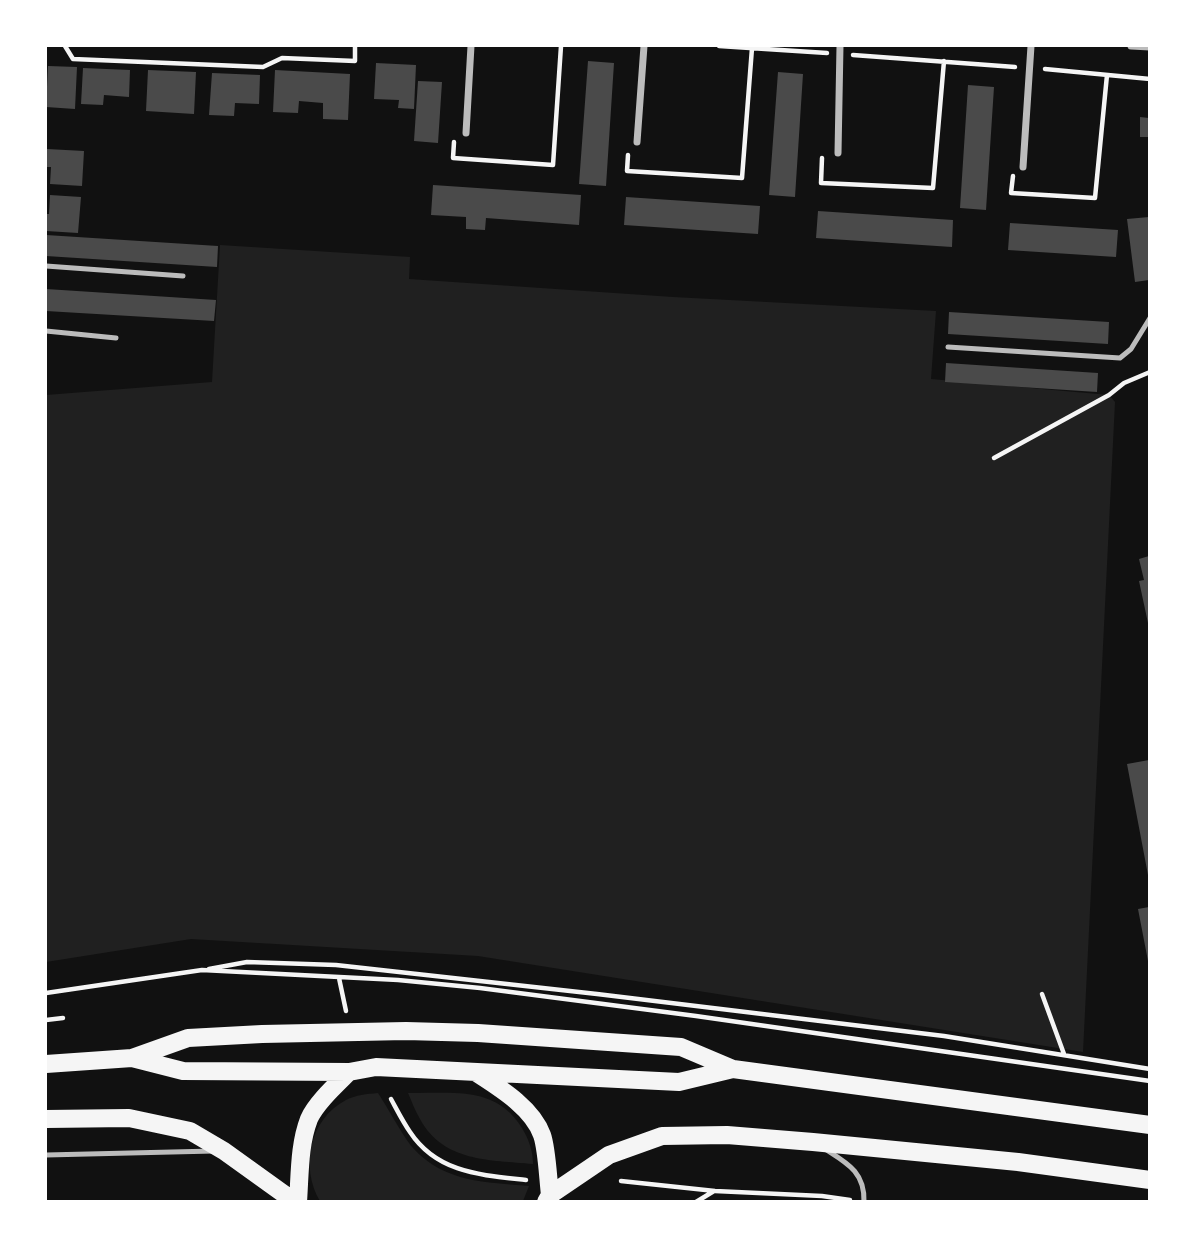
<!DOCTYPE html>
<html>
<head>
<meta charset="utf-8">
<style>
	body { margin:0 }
	#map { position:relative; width:1195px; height:1247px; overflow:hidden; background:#111; font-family:"Archivo Narrow",sans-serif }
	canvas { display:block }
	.frame { position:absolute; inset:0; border:47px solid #fff; pointer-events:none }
</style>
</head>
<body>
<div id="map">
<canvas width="1195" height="1247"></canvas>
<div class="frame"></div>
</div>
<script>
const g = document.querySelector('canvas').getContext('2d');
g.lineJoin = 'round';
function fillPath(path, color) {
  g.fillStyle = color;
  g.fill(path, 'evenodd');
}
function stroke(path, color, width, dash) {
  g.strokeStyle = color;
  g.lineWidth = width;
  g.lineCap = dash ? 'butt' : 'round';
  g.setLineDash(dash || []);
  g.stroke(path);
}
fillPath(new Path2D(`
	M220,245L410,257L409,279L673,297L936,311L931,379L1109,395L1115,402L1083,1052L478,956L191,939L46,962V395L212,382Z
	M378,1093C388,1108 402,1135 413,1148C445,1183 486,1182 529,1186L523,1201H320C300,1168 309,1119 346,1100C356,1095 367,1094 378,1093Z
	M408,1093C453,1094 495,1085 522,1128C529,1140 533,1151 533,1164C490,1160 443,1162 420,1119C415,1111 412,1102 408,1093Z`), '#202020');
fillPath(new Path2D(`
	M588,61L614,63L606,186L579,184Z
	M376,63L416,65L414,109L398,108L399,100L374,99Z
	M48,66L77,67L75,109L46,107Z
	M83,68L130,70L129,97L104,95L103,105L81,104Z
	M148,70L196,72L194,114L146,111Z
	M275,70L350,74L348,120L323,119V103L299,101L298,113L273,112Z
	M778,72L803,74L795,197L769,195Z
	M212,73L260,75L259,104L235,103L234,116L209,115Z
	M418,81L442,82L438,143L414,141Z
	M968,85L994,87L986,210L960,208Z
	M1140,117L1149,118V137H1140Z
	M47,149L84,151L82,186L50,184L51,167H46Z
	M433,185L581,195L579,225L486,218L485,230L466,229V217L431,215Z
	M50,195L81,197L78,233L46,231V214H49Z
	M626,197L760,206L758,234L624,225Z
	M818,211L953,220L952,247L816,238Z
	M1149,217V280L1135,282L1127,219Z
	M1010,223L1118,230L1116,257L1008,250Z
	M46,235L218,246L217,267L46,256Z
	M46,289L216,300L214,321L46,311Z
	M949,312L1109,322L1108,344L948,334Z
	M946,363L1098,373L1097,392L945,382Z
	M1149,556V623H1148L1139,581L1144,580L1139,559Z
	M1149,760V875H1148L1127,764Z
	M1149,907V961H1148L1138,909Z`), '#4a4a4a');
stroke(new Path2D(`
	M65,46L73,59L263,67L282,58L355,61V46
	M719,46L827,53
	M853,55L1015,67
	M1045,69L1150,79
	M454,142L453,158L553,165L561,46
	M628,155L627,171L742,178L752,48
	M822,158L821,183L933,188L944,61
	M1013,176L1011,193L1095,198L1107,75
	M994,458L1109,395L1124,383L1150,372
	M209,969L247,962L336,965L597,994L944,1036L1150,1069
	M339,978L346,1011
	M46,993L202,970L398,980L480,988L696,1016L1150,1081
	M1042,994L1064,1054
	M46,1020L63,1018
	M391,1099C397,1110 403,1122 410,1132C437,1173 481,1175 526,1180
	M621,1181L715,1191L822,1196L850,1200
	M696,1202L714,1191`), '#f5f5f5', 4.5);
stroke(new Path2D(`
	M46,266L183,276
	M46,331L116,338
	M948,347L1120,358L1131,349L1150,318
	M825,1149C847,1163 865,1172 864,1202
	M46,1155L214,1151`), '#bcbcbc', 5);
stroke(new Path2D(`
	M1131,46L1150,47
	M466,133L471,46
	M637,142L644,46
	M838,153L840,46
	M1023,167L1031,46`), '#bcbcbc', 7);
stroke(new Path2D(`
	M132,1058L183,1071L349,1072L376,1067L679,1082L733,1069
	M46,1064L132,1058L188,1038L262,1034L406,1031L478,1033L681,1047L733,1069L1150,1125
	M475,1072C498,1087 532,1107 542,1135C547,1149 548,1179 550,1195
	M46,1119L129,1118L190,1131L224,1151L295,1202
	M298,1202C300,1174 299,1145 309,1119C316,1103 336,1085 349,1072
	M546,1202L550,1195L609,1155L662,1136L727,1135L813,1142L1018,1162L1150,1180`), '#f5f5f5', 18);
</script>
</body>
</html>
